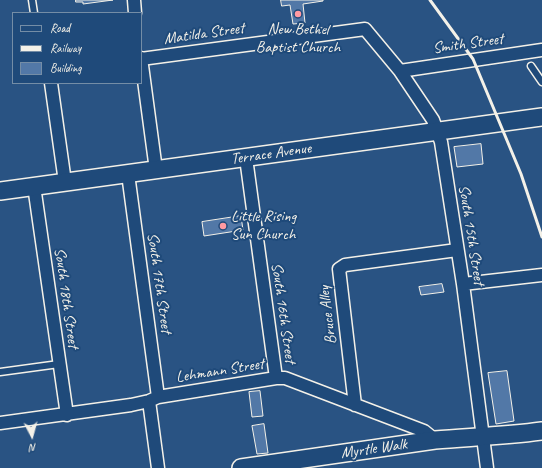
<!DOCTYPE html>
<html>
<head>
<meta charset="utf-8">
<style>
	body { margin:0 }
	#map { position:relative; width:542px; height:468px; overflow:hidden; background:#295383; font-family:Caveat,sans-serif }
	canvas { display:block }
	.legend { position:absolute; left:12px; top:12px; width:130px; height:72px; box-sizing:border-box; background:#1f4a7a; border:1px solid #748da6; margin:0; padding:5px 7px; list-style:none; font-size:12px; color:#f4f1e8 }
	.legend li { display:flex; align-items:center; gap:8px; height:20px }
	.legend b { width:20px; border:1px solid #748da6 }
	.north { position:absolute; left:12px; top:416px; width:40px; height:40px; -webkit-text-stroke:3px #1f4a7a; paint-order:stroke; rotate:174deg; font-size:11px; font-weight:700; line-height:16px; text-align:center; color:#f4f1e8 }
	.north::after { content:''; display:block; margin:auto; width:14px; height:18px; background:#f4f1e8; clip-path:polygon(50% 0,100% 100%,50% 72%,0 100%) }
</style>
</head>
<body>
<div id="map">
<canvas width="542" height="468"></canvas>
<ul class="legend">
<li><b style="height:5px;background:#1f4a7a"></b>Road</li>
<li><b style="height:5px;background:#f4f1e8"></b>Railway</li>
<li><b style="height:11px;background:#5278a7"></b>Building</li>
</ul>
<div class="north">N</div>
</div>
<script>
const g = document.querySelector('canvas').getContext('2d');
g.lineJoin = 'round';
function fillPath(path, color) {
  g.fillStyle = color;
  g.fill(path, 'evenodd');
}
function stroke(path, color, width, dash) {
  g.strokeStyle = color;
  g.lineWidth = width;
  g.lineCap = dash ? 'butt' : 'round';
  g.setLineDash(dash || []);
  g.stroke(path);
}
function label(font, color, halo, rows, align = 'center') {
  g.font = font + ' Caveat,sans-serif';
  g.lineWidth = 4;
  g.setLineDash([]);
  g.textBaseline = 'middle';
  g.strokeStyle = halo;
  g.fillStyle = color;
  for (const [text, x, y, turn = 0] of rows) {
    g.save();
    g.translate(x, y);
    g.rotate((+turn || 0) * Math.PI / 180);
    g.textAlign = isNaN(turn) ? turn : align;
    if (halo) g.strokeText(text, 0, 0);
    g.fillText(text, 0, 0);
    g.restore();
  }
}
const building = new Path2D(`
	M76,0H113L83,4V2H76Z
	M281,0H323V1L303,4L305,23L293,24L290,5L282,6Z
	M481,144L483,164L457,167L454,147Z
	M241,216L243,230L204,236L202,222Z
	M442,284L444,292L421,295L419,287Z
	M507,371L514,421L496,424L488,373Z
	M260,391L263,416L252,417L249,392Z
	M264,424L268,453L257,454L252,426Z`);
fillPath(building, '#5278a7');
stroke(building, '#f4f1e8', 1);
const lane = new Path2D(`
	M32,0L34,13
	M531,66L542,82
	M0,372L59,364`);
const street = new Path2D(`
	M134,0L135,13
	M141,58L156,170
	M141,59L365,29L400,71L433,120L441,142L463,284L487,468
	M400,71L542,50
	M51,83L65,182
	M246,158L276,378
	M128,174L158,397
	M34,186L67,415
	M463,284L542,275
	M149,401L158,468
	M355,405L339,269L345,265L457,250
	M0,423L131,405L149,401L158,397L276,378H285L424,431L435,440`);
const secondary = new Path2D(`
	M0,191L542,117
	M241,468L435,440C471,437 506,436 542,431`);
stroke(lane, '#f4f1e8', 9);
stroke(street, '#f4f1e8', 15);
stroke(secondary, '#f4f1e8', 20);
stroke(lane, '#1f4a7a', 6);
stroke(street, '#1f4a7a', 12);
stroke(secondary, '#1f4a7a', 17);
stroke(new Path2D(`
	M430,0L473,59L521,174L542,237`), '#f4f1e8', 3);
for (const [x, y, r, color] of [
	[298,14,4,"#ff9aa2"],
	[223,226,4,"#ff9aa2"]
]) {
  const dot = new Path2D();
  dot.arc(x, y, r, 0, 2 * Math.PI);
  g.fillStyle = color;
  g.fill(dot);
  stroke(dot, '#1f4a7a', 1.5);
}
label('16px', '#f4f1e8', '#1f4a7a', [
	["New Bethel",298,30],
	["Baptist Church",298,48],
	["Little Rising",231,217,"left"],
	["Sun Church",231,235,"left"]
]);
label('16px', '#f4f1e8', '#1f4a7a', [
	["Matilda Street",204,34,-8],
	["Smith Street",468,44,-8],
	["Terrace Avenue",271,154,-8],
	["South 15th Street",471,235,81],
	["South 17th Street",159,283,82],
	["South 18th Street",66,298,82],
	["South 16th Street",283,313,82],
	["Bruce Alley",328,315,-97],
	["Lehmann Street",220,371,-9],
	["Myrtle Walk",374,449,-8]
]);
</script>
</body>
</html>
